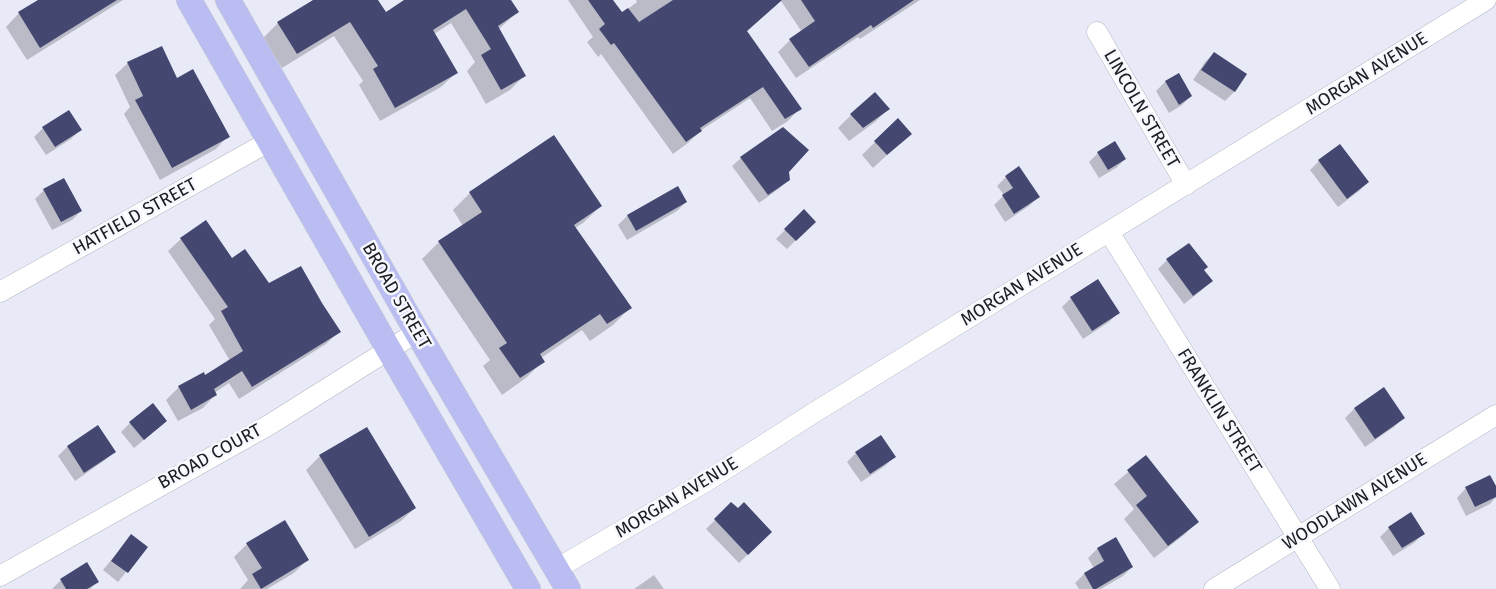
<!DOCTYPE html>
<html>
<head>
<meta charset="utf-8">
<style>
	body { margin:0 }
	canvas { display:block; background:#e8eaf8 }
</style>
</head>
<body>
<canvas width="1496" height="589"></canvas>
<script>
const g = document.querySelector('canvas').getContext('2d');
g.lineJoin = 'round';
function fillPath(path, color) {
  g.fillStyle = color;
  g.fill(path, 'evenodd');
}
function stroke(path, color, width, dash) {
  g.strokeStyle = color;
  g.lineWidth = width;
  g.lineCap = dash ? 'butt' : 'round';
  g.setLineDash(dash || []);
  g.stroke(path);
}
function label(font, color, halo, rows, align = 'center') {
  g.font = font + ' "Fira Sans",sans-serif';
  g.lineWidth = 5;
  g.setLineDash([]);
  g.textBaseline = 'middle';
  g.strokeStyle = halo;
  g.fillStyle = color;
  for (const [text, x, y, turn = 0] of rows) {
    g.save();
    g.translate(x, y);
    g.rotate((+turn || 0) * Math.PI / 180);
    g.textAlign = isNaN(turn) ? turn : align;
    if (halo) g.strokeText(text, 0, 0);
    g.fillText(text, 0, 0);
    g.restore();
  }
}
fillPath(new Path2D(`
	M41,0H123L27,60L6,27L19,13Z
	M315,0H377L385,14L407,0H509L517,12L498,30L525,75L510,90L486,104L467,71L475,62L451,23L434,34L456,73L441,87L380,121L359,85L363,81L334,36L282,68L263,38L278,23Z
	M568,0H612L621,14L637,2L636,0H920L860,39L858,37L796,78L778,52L790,40L802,32L781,1L746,32L800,108L788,121L772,131L750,98L700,131L688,143L673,154L601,54L598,57L587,42L593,37Z
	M1214,53L1245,74L1234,92L1225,101L1193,80L1205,62Z
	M128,63L176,80L228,136L216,149L160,180L124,114L130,107L115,75Z
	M1178,75L1191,96L1182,105L1169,113L1156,91L1165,82Z
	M888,109L875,122L849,141L838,128L851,115Z
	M897,120L910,134L873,168L862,155Z
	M43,128L80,130L71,139L46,155L34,137Z
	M1098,153L1125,159L1116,168L1099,178L1089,162Z
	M741,158L788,172V180L780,188L759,203L732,166Z
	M1319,161L1368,182L1359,191L1338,207L1310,170Z
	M1006,177L1038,197L1029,206L1005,222L994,205L1004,195L997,186Z
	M44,190L81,211L72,220L52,230L35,199Z
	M470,193L601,206L583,223L575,228L630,308L613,325L590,341L582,330L541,358L543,361L526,378L502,395L483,366L490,360L422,259L439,242L463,226L453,210Z
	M686,202L677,211L627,240L618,225L627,216Z
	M804,211L815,221L787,249L776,239Z
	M181,239L232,260L339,332L326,344L239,399L229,383L214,393L215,395L203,408L178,421L166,400L179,387L205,376L230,361L209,325L215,319L168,251Z
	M1167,260L1211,281L1202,290L1184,304L1158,269Z
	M1071,298L1118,313L1109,322L1083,339L1062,307Z
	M1383,389L1403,418L1394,427L1365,447L1345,418L1354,409Z
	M166,421L134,448L121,432L130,423Z
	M98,427L114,451L105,460L75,481L58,456L67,447Z
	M366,428L415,508L401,521L355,549L306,470L320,456Z
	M856,453L894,457L885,466L861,482L847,462Z
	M1146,457L1197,522L1184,535L1154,558L1124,519L1134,509L1114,484Z
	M1466,488L1496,489V497L1490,504L1466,516L1457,498Z
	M731,504L771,532L739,563L706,529Z
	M1389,528L1423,534L1414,543L1393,556L1380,537Z
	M131,536L146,547L118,582L103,570Z
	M1116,539L1132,567L1123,576L1101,589H1079L1075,583L1084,574L1094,568L1088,558L1097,549Z
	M247,544L308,559L294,573L267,589H240L248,580L234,557Z
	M654,575L664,589H634Z
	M61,580L97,582L90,589H52Z`), '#0003');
fillPath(new Path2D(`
	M38,0H117L40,48L18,12Z
	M313,0H378L386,12L404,0H511L519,12L498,26L526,76L501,90L481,55L491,49L466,9L433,30L458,73L395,108L373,69L378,66L350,22L297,54L277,22Z
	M588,0H613L622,12L628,8L639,22L673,0H782L747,31L802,109L785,119L763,87L700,128L702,131L686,142L614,43L611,45L599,29L605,24Z
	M801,0H914L873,28L871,25L809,67L789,39L815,21Z
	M162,46L177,78L193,69L230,137L172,168L135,100L143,96L127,62Z
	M1214,52L1247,74L1235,92L1201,70Z
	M1179,73L1192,96L1179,105L1165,81Z
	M875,92L890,109L863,128L850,114Z
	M69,110L82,130L55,147L42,127Z
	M898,118L912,134L887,155L874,141Z
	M783,127L809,150L789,172L790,180L768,195L740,157Z
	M554,135L602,206L574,225L632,308L607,324L600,314L540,354L545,362L520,378L499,348L507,343L438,241L482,212L469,192Z
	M1115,141L1126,159L1108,170L1097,152Z
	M1340,144L1369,182L1347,199L1318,160Z
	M1019,166L1040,197L1014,214L1002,195L1013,188L1005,176Z
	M64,178L82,211L61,222L43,189Z
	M678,186L687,202L636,231L627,215Z
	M804,209L816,222L796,241L784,229Z
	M206,220L232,258L245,249L269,283L301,266L322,303L341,332L252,387L242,371L214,389L217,395L191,410L178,386L204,372L205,375L243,351L221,311L228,307L180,238Z
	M1189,243L1208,267L1204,270L1213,281L1193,296L1166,259Z
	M1098,279L1120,313L1092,331L1070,297Z
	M1384,387L1405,418L1375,439L1354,408Z
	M153,403L167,421L144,440L129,422Z
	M98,425L116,452L84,473L67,446Z
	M367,427L416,508L369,537L319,455Z
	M881,435L896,457L870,474L855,452Z
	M1146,455L1199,522L1168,546L1136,505L1147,496L1127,470Z
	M1490,475L1496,486V497L1475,507L1465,487Z
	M731,502L738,508L744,502L772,532L748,555L714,519Z
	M1411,512L1425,534L1402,548L1388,527Z
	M285,520L309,560L261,589L252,574L262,568L246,543Z
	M131,534L148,547L128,573L111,561Z
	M1116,537L1133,567L1096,589H1093L1084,573L1104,561L1097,548Z
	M87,562L99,582L87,589H66L60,579Z`), '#444870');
const minor = new Path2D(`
	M1097,32L1186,185
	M1109,232L1330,589
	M0,292L270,141
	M556,569L707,481L815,412L1486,0
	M0,576L269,425L417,332
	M1214,589L1496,415`);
const major = new Path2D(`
	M189,0L389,350L528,589
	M228,0L417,332L568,589`);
stroke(minor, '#b3b5c1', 21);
stroke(major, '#cdcdce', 26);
stroke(minor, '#fff', 20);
stroke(major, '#b9bdf1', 25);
label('18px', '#1c1d22', '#f7f8fe', [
	["MORGAN AVENUE",1367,74,-32],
	["LINCOLN STREET",1141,109,60],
	["HATFIELD STREET",135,217,-29],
	["MORGAN AVENUE",1022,285,-32],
	["BROAD STREET",396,296,60],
	["FRANKLIN STREET",1219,411,58],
	["BROAD COURT",210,457,-29],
	["MORGAN AVENUE",677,498,-31],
	["WOODLAWN AVENUE",1355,502,-32]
]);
</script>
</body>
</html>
